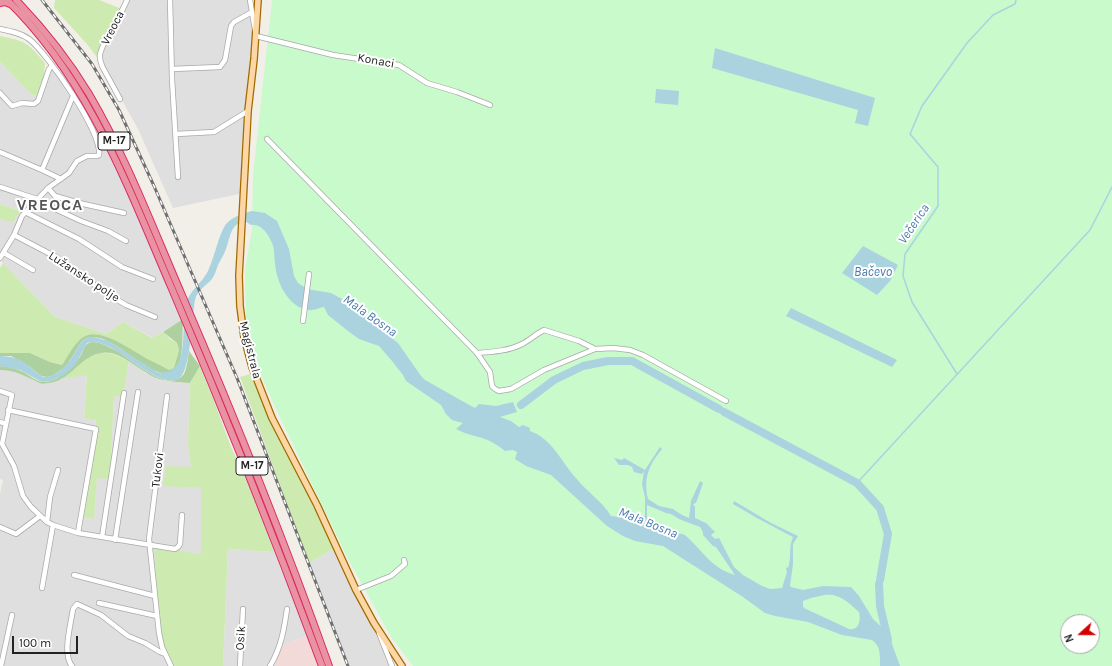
<!DOCTYPE html>
<html>
<head>
<meta charset="utf-8">
<style>
	body { margin:0 }
	#map { position:relative; width:1112px; height:666px; overflow:hidden; background:#f2efe9; font-family:Karla,sans-serif }
	canvas { display:block }
	.north { position:absolute; left:1060px; top:614px; width:40px; height:40px; box-sizing:border-box; background:#fff; border:1px solid #a7a7a7; border-radius:50%; rotate:249deg; font-size:11px; font-weight:700; line-height:16px; text-align:center; color:#222 }
	.north::after { content:''; display:block; margin:auto; width:14px; height:18px; background:#d40000; clip-path:polygon(50% 0,100% 100%,50% 72%,0 100%) }
	.scale { position:absolute; left:12px; top:636px; width:66px; height:18px; box-sizing:border-box; border:2px solid #222; border-top:0; padding-left:5px; font-size:12px; line-height:14px; white-space:nowrap; color:#222; -webkit-text-stroke:3px #fff; paint-order:stroke }
</style>
</head>
<body>
<div id="map">
<canvas width="1112" height="666"></canvas>
<div class="north">N</div>
<div class="scale">100 m</div>
</div>
<script>
const g = document.querySelector('canvas').getContext('2d');
g.lineJoin = 'round';
function fillPath(path, color) {
  g.fillStyle = color;
  g.fill(path, 'evenodd');
}
function stroke(path, color, width, dash) {
  g.strokeStyle = color;
  g.lineWidth = width;
  g.lineCap = dash ? 'butt' : 'round';
  g.setLineDash(dash || []);
  g.stroke(path);
}
function label(font, color, halo, rows, align = 'center') {
  g.font = font + ' Karla,sans-serif';
  g.lineWidth = 4;
  g.setLineDash([]);
  g.textBaseline = 'middle';
  g.strokeStyle = halo;
  g.fillStyle = color;
  for (const [text, x, y, turn = 0] of rows) {
    g.save();
    g.translate(x, y);
    g.rotate((+turn || 0) * Math.PI / 180);
    g.textAlign = isNaN(turn) ? turn : align;
    if (halo) g.strokeText(text, 0, 0);
    g.fillText(text, 0, 0);
    g.restore();
  }
}
fillPath(new Path2D(`
	M125,0H252L254,16L253,75L244,193L173,208L138,129L100,61L122,11Z
	M0,62L32,95L42,97L52,66L76,92L111,154L165,282L183,319L153,338L123,322L106,334L55,317L0,260V219L13,221L20,211L0,204Z
	M129,361L145,373L155,377L164,381L190,383L188,443L191,467L163,485L201,488V554L154,546L172,666H0V494L3,480L0,479V370H7L26,376L42,384L62,379L87,374L84,417L96,419L81,517L94,519L97,477L110,479L114,396L123,397Z
	M335,548L393,666H348L309,563Z
	M228,549L274,552L308,635L279,647L275,666H223Z`), '#e0dfdf');
fillPath(new Path2D(`
	M308,635L319,666H275L279,647Z`), '#f2dad9');
fillPath(new Path2D(`
	M55,0H99L122,9L100,61L86,43L54,8Z
	M0,36C26,41 28,43 45,63L44,77L37,96L32,95L0,62Z
	M0,204L20,211L13,222L0,219Z
	M3,263L55,317L106,334L123,322L152,338L163,332L170,339L177,343L179,350L174,368L169,370C159,364 148,360 138,354C125,346 101,329 85,336C75,341 68,356 62,365L50,362L30,353H0V268Z
	M102,352L113,354L129,361L123,397L114,396L110,479L97,478L94,519L81,517L96,420L84,418L87,375L62,379L88,358Z
	M200,366L214,401L231,447L251,489L274,552L228,549L223,666H172L165,650L160,630L154,546L201,554V488L163,486L166,466L191,467L188,443L190,383Z
	M250,374L273,425L335,548L309,563L240,377Z`), '#cdebb0');
fillPath(new Path2D(`
	M183,319C182,332 184,354 178,365C160,399 108,319 82,341L66,367L52,376L47,377L41,376L29,366L11,356H0V353H30L50,362L62,365C68,356 75,341 85,336C101,329 125,346 139,354C148,360 159,364 169,370L174,368L179,350L177,343L163,332Z
	M92,342C101,342 109,347 117,351C131,359 169,395 184,374C187,368 188,358 189,351L200,366L190,383C178,382 165,382 154,377C138,370 119,349 101,353C85,356 76,370 63,378C57,382 49,383 42,384C29,378 15,370 0,370V366C7,367 15,368 21,371C28,374 37,382 44,382C58,382 74,367 81,355C84,350 84,343 92,342Z`), '#add19e');
fillPath(new Path2D(`
	M272,0H1112V666H413L391,637L347,557L275,407L258,368L246,318L245,271L252,229L253,175ZM1068,622H1092V646H1068Z`), '#c8facc');
fillPath(new Path2D(`
	M715,48L875,98L868,126L855,123L858,110L712,68Z
	M656,89L679,91L678,105L655,103Z
	M252,211L265,213L277,221L289,249L294,276L298,283L307,289L331,293L342,299L398,343L421,376L425,380L471,406L475,408L479,404L496,406L513,402L517,412L500,417L511,421L519,427L523,425L530,428V431C552,439 561,461 575,477C586,491 602,501 611,516C622,518 631,517 642,518L645,516V497L642,484L644,471L642,474L634,472L632,467L628,465H619L614,458L622,460L624,458L645,470L660,447L662,449C649,465 643,478 648,499L659,506L673,509L682,515L689,518L691,501L700,481L703,483L696,503L693,504L695,507V518L706,523L715,532L711,535L715,539L719,538L734,567L743,575L762,586L770,589L782,588L787,572L786,569L787,567L788,568C792,557 788,549 793,537L757,518L733,504L734,501L771,523L798,536L793,544V564L790,586L791,587L803,590L823,586L851,587L859,596L873,619L888,633L900,666H880C880,656 881,646 872,640L842,635L808,622L775,616L765,613L743,597L663,546L635,541L623,536L607,526L551,475L526,466L515,459L517,452L513,450L505,451C502,449 499,446 495,444C483,436 468,436 456,429L463,423L452,420L446,414L441,405L406,381L403,375L392,361L379,346L359,339L348,331L328,315L324,307C319,308 313,311 309,310C288,308 276,281 275,263C274,256 275,247 271,241C268,233 260,223 251,225L245,221C231,224 231,234 227,246C225,253 221,259 218,265C216,270 215,275 212,279C206,286 197,290 195,300C192,315 191,376 177,380C174,381 171,380 168,380C143,377 109,335 87,343L75,365L64,375L51,381L43,382L40,381L20,370L0,366V356C22,357 25,363 41,376L44,377L52,376L60,371L70,361L82,341L88,337H94L108,341L157,372C192,379 180,325 186,304C189,291 202,283 208,271C214,259 220,230 227,223C234,216 244,213 252,211ZM647,505L666,513L671,514L679,519L700,527L703,532V535L713,546L716,547L735,575C711,568 704,552 686,536C683,533 679,534 675,533C664,529 660,521 647,518ZM824,595C839,593 848,602 859,612C861,620 859,631 849,629L804,608L803,606V601L811,598Z
	M863,246L898,265L890,281L877,295L842,273Z
	M791,308L897,360L892,367L786,316Z`), '#aad3df');
stroke(new Path2D(`
	M957,374L912,302L903,276L905,254L938,206V167L910,134L922,106L967,43L993,15L1015,4L1016,0
	M857,483L1090,230L1112,187`), '#aad3df', 1.5);
stroke(new Path2D(`
	M521,405L554,380L583,366L608,361H632L719,409
	M724,412L857,483L880,508L888,534L880,580
	M879,584L880,606L888,640`), '#aad3df', 8);
const minor = new Path2D(`
	M170,0L172,79L178,177
	M250,0L256,36L333,55L399,65L427,83L457,92L490,105
	M0,29C10,31 21,33 29,39C47,53 103,133 99,155L97,156H87L77,161L69,173L48,188L34,203L22,216L14,235L0,258
	M172,69L220,67L225,60L231,26L234,22L252,12
	M0,93L12,106L22,103L34,104L38,101L49,69L52,66
	M120,99L102,66C101,62 99,58 100,54C105,35 120,18 127,0
	M176,134L214,132L248,111
	M267,139L477,353L490,372L492,386L495,389L499,391L511,389L544,370L595,349L613,348L630,350L643,355L726,401
	M0,152L42,170L61,179
	M42,170L73,96
	M0,187L37,199L51,207L81,221L108,231L126,241
	M48,188L55,196L79,203L124,213
	M25,212L79,239L122,267L153,279
	M14,235L56,257L104,292L126,305L155,317
	M4,253L33,270
	M303,321L309,274
	M477,353C491,352 509,351 522,344C530,340 536,334 544,330L579,341L595,349
	M0,391L12,395L2,444L14,466L23,496L31,507L47,522L53,525L78,533L175,549L178,547L180,544L182,515
	M167,396L149,539L159,633L162,647L171,666
	M8,410L96,429L78,533
	M0,422L6,424
	M47,522L50,497L58,470
	M0,527L16,534L40,516
	M102,537L124,393
	M115,540L138,392
	M74,575L155,596
	M42,588L53,525
	M356,590L391,576L405,564L404,560
	M99,603L157,616
	M379,633L392,666
	M1,666L12,615
	M72,666C62,654 71,624 73,609L77,604L101,615L128,636L145,643L160,652L165,654
	M240,666L243,609
	M270,666C281,648 284,630 287,609`);
const major = new Path2D(`
	M258,0L254,59L248,111L239,276L240,306L244,337L252,367L272,418L317,505L356,590L374,623L402,666`);
const highway = new Path2D(`
	M7,0C89,79 128,187 172,289C225,413 275,539 322,666
	M16,0C43,28 69,61 89,94C126,157 152,226 181,293C234,416 284,540 329,666
	M0,3L5,2L10,4`);
stroke(minor, '#a9a9a9', 6);
stroke(major, '#a06b00', 8);
stroke(highway, '#dc2a67', 8);
stroke(minor, '#fff', 4.5);
stroke(major, '#fcd6a4', 5.5);
stroke(highway, '#e892a2', 6);
const rail = new Path2D(`
	M42,0L92,64L119,110L154,186L237,378L348,666`);
stroke(rail, '#707070', 3);
stroke(rail, '#fff', 1.5, [4.5]);
for (const [x, y, w] of [
	[114,141,32],
	[252,466,32]
]) {
  const box = new Path2D();
  box.roundRect(x - w / 2, y - 9, w, 18, 3);
  g.fillStyle = '#fff';
  g.fill(box);
  stroke(box, '#222', 1);
}
label('bold 11px', '#222', null, [
	["M-17",114,141],
	["M-17",252,466]
]);
label('12px', '#222', '#fff', [
	["Vreoca",113,28,-63],
	["Konaci",376,61,10],
	["Lužansko polje",84,277,33],
	["Magistrala",250,350,76],
	["Tukovi",158,470,-83],
	["Osik",241,638,-86]
]);
label('italic 13px', '#4a7aab', '#fff', [
	["Večerica",914,224,-56],
	["Bačevo",873,272],
	["Mala Bosna",370,316,35],
	["Mala Bosna",648,523,22]
]);
g.letterSpacing = '1px';
label('bold 16px', '#555', '#fff', [
	["VREOCA",50,205]
]);
g.letterSpacing = '0px';
</script>
</body>
</html>
